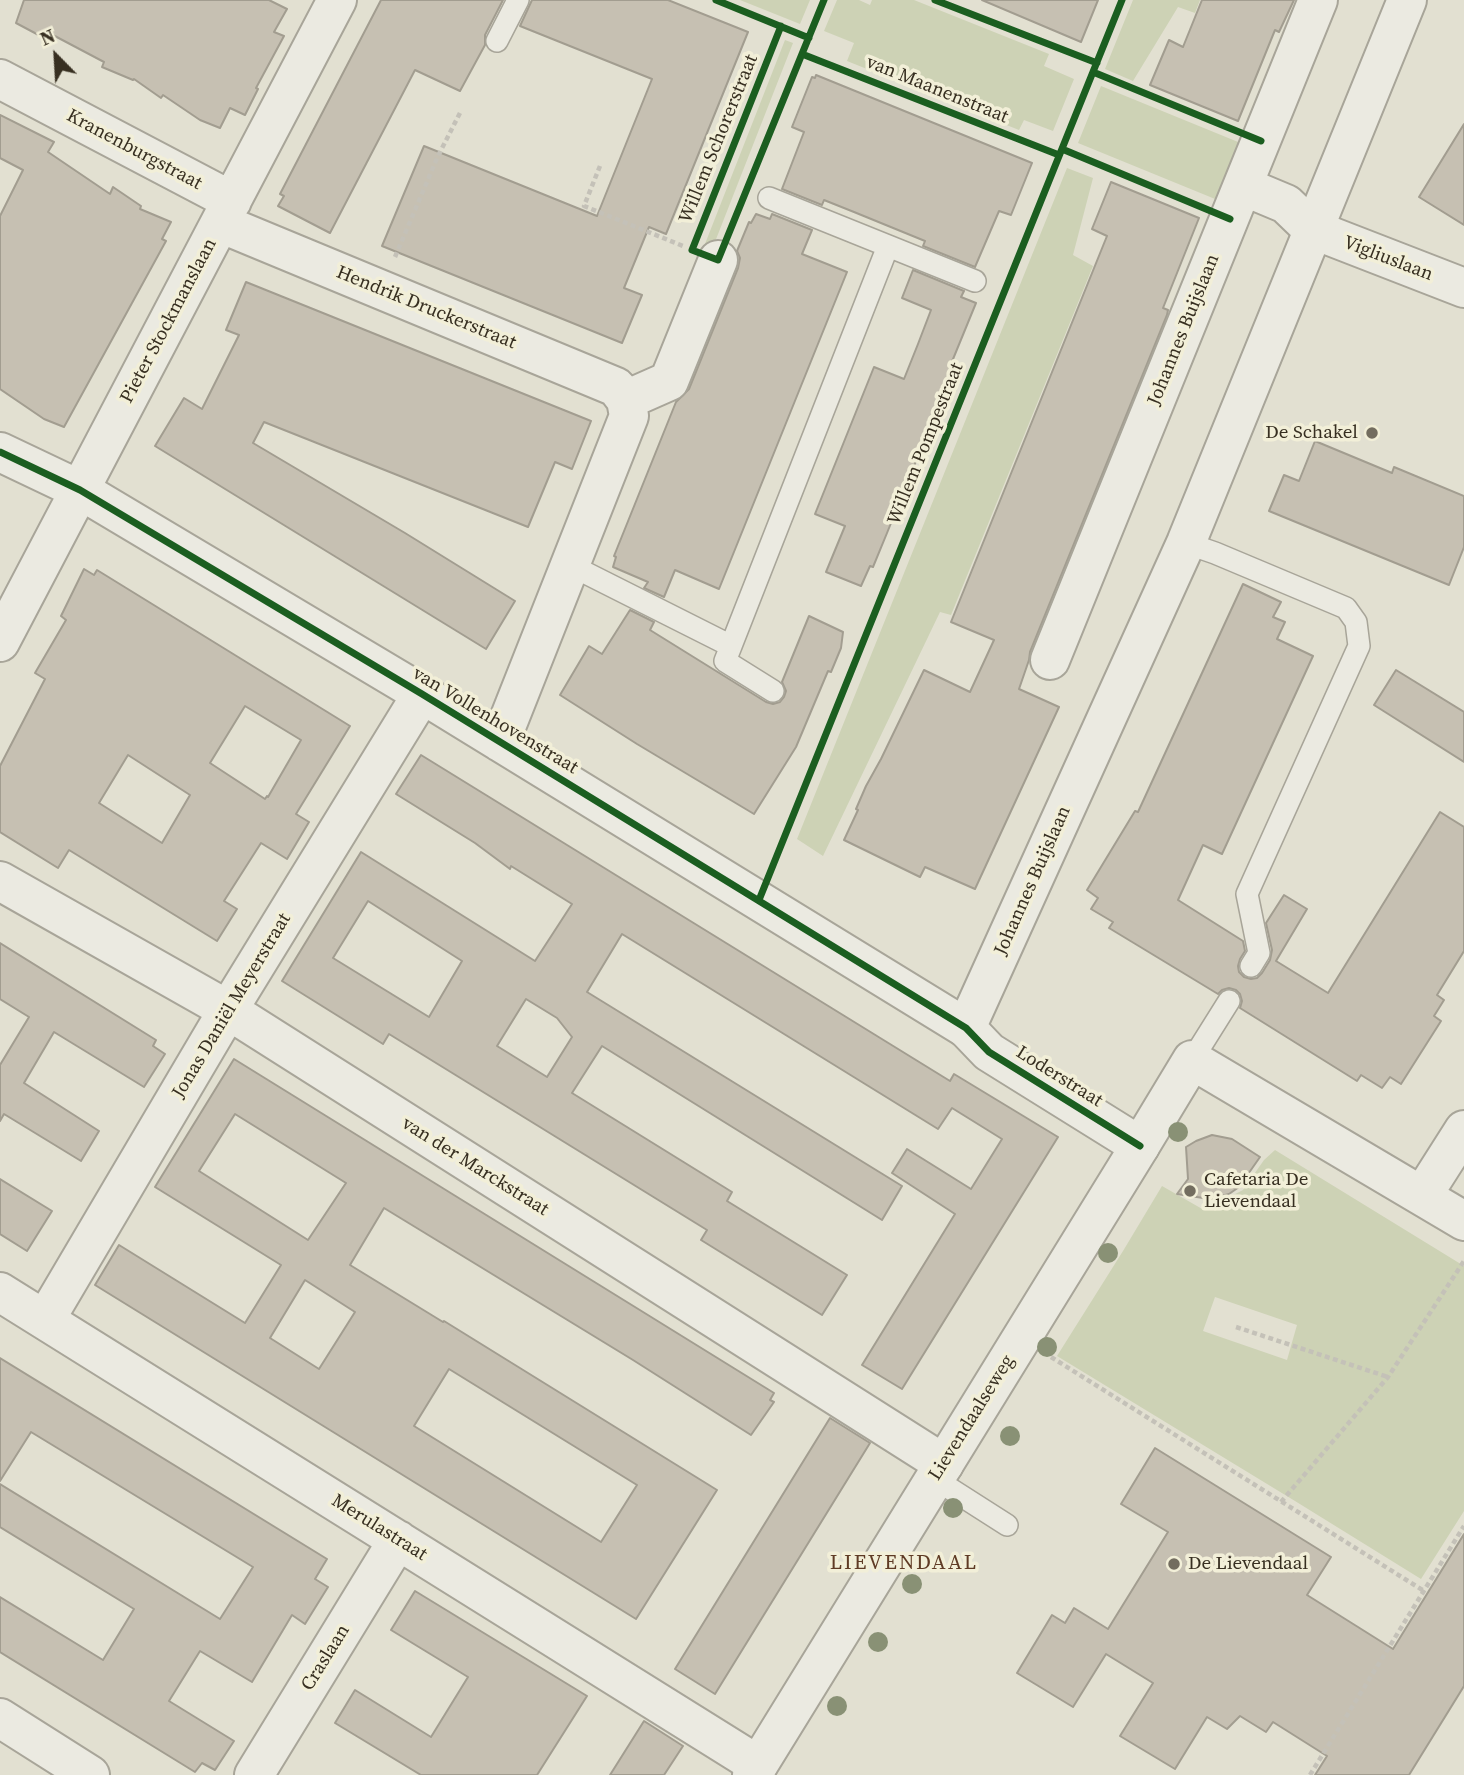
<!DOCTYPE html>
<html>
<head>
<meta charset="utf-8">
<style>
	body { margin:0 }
	#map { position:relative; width:1464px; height:1775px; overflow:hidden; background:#e2e0d1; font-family:"Source Serif 4",serif }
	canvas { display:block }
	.north { position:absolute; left:21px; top:21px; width:70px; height:70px; -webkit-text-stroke:5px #f2efd8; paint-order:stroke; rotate:336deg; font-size:19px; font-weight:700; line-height:28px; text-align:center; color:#372f21 }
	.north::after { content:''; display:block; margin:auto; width:24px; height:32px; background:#372f21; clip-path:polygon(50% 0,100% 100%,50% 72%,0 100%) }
</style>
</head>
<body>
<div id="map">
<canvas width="1464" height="1775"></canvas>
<div class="north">N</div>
</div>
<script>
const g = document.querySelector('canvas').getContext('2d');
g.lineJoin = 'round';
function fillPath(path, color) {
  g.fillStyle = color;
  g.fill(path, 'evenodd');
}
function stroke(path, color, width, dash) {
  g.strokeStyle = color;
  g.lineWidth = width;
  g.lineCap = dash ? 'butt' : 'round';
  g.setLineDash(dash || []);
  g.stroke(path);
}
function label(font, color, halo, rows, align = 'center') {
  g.font = font + ' "Source Serif 4",serif';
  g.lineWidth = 7;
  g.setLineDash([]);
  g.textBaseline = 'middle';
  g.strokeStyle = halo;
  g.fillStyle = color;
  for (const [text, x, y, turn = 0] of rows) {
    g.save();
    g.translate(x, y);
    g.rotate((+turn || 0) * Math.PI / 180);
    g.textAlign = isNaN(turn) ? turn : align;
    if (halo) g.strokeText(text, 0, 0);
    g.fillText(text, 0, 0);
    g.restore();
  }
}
fillPath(new Path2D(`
	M740,0H810L800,24Z
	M837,0H859L870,5L872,0H914L1049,54L1044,66L1074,79L1053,131L1024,120L1019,130L847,61L854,43L824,31Z
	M1133,0H1200L1195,13L1178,7L1133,81L1105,69Z
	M785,40L793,43L711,252L703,249Z
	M1101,86L1243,144L1220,201L1078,143Z
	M1067,168L1093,178L1073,255L1093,266L951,615L940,612L823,856L797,839Z
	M1275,1150L1464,1266V1511L1421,1579L1295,1501L1057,1356L1123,1251L1162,1186L1204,1210L1243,1190L1264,1160ZM1215,1297L1297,1325L1287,1360L1203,1331Z`), '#cdd2b5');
const building = new Path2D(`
	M24,0H269L287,9L274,32L284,36L256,88L258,89L245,115L230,108L220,128L200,120L163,95L161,98L134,79L133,80L102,67L104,62L51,34L48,40L16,23Z
	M381,0H503L485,35V45L460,91L415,70L330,233L278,206L284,196L280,194Z
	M532,0H668L748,32L666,234L649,227L624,288L642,295L622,343L382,246L424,146L597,216L652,79L520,26Z
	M982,0H1098L1081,42Z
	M1202,0H1294L1279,32L1275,30L1238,121L1150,85L1169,40L1183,47Z
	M816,75L1032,163L1011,215L999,211L975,267L923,246L925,241L854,212L824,200L822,205L782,189L804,132L792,127L812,77L815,78Z
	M0,115L54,142L48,152L110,194L113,187L141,206L140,209L171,222L162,239L166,241L64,427L44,419L0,389V216L23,170L0,158Z
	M1464,124V225L1419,197Z
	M1111,182L1199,218L1163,308L1168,310L1167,315L1030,652L1029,660L1019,689L1059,707L975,889L925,867L920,877L844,840L858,810L856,809L866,786L881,759L924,670L970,692L994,640L951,622L1107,236L1092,229Z
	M756,214L770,219L772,214L812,230L802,254L847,272L719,589L675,570L664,597L644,588L648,582L613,567L616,557L614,556L676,402L689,389L738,268L740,258L737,251L749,222L751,223Z
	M913,270L964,291L961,297L976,303L951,364L950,377L887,533L873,567L870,566L861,586L826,572L845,526L815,514L874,367L904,379L918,344L931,310L902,298Z
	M246,282L591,421L572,469L555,462L528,527L264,422L253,443L405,533L515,601L486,649L155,446L184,398L202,409L239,335L226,330Z
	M1315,441L1392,473L1394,467L1464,496V547L1449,585L1269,511L1284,475L1299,481Z
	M84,569L94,575L97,570L350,726L296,814L309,822L287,859L261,843L224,901L237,909L217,941L69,850L58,868L0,832V766L45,679L35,673L66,620L61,616ZM245,706L301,740L268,797L267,796L265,799L210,763ZM128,755L190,795L162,843L99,803Z
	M1243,584L1281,602L1273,617L1285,622L1277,639L1313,656L1222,854L1203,845L1178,900L1243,941L1245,951L1240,959L1238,966L1239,972L1244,977L1251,979L1257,978L1262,973L1270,960L1272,950L1266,923L1284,895L1307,909L1276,961L1328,993L1440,812L1464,827V951L1437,995L1444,1000L1434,1016L1441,1021L1401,1084L1390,1077L1382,1088L1361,1075L1357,1081L1240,1008L1242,1001L1240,994L1236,990L1229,988L1222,990L1218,994L1109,928L1113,922L1091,909L1098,898L1087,890L1135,811L1138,812Z
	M630,610L654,622L650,630L766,702L773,704L780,702L784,697L786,691L782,682L809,616L843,632L841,648L831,672L828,671L796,747L754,814L637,744L560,695L589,646L602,654Z
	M1396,670L1464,712V762L1374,705Z
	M421,755L950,1081L954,1074L1058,1137L902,1389L862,1365L955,1214L892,1173L907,1149L971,1189L1002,1139L952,1108L938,1129L622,934L587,992L902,1186L882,1220L602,1046L572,1093L732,1192L727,1201L847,1275L822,1315L701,1240L707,1230L389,1034L383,1044L282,981L361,852L535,961L572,904L511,866L510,869L475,843L396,794ZM368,901L462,961L429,1017L333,958ZM526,999L557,1018L572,1037L547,1077L497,1046Z
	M0,943L156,1040L153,1046L165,1054L144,1087L54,1032L24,1083L99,1131L81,1161L4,1114L0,1121V1065L29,1017L0,999Z
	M234,1059L774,1393L770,1400L774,1402L751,1435L633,1360L384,1208L350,1265L443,1322L444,1321L717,1490L636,1619L95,1285L119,1245L245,1323L281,1265L155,1187ZM235,1114L346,1183L308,1240L199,1171ZM305,1280L355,1312L319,1369L270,1338ZM449,1369L637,1485L601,1542L414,1426Z
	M1212,1135L1232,1139L1260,1157L1239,1187L1229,1194L1210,1199L1177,1194L1188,1179L1186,1147L1196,1141Z
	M0,1179L52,1211L27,1251L0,1234Z
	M0,1358L327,1559L315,1579L328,1587L305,1624L292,1615L252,1682L200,1651L169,1701L234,1741L215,1770L202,1763L195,1772L0,1652V1597L103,1660L134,1609L0,1527V1484L220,1619L253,1567L31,1432L0,1481Z
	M830,1418L870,1443L715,1694L675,1669Z
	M1155,1448L1331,1557L1307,1595L1393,1649L1464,1534V1686L1409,1775H1315L1327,1756L1273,1722L1266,1732L1240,1716L1227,1729L1207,1717L1175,1769L1120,1736L1153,1683L1106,1654L1073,1707L1017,1673L1052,1615L1065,1623L1074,1608L1108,1629L1168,1532L1121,1504Z
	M415,1591L587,1696L537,1775H421L335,1723L355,1690L431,1737L468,1677L391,1630Z
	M644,1721L683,1746L664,1775H610Z`);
fillPath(building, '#c6c0b2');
stroke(building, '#a29d90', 2);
const service = new Path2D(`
	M497,41L518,0
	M769,198L975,281
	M1186,543L1215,553L1346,608L1356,622L1359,646L1247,894L1259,953L1251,966
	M570,565L731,646L725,661L773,691
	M731,646L888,246
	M1192,1060L1229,1001
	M935,1479L1007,1525`);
const minor = new Path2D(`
	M0,79L232,201
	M1243,186L1286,204L1312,229L1464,288
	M220,223L616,387L626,400
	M0,452L80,490L422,694L966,1028
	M0,642L337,0
	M1050,660L1318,0
	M500,742L629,416L626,400L669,381L718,260
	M0,881L228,1010L944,1464
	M1140,1146L1192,1060L1464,1221
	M1422,1196L1464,1130
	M0,1292L758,1765
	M45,1320L228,1010L422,694
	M0,1718L90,1775
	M254,1775L398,1540`);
const tertiary = new Path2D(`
	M752,1775L1140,1146L989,1052L966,1028L1186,543L1407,0`);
stroke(service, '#a8a599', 24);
stroke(minor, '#a8a599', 42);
stroke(tertiary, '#a8a599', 42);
stroke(new Path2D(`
	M600,166L584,206L683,246
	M395,257L438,156L461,111
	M1236,1327L1388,1377
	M1051,1357L1424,1591
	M1281,1502L1388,1377L1464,1261
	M1310,1775L1464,1526`), '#c4c1b8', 4.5, [5, 3.5]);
stroke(service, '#ebeae1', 21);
stroke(minor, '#ebeae1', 38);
stroke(tertiary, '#ebeae1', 38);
stroke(new Path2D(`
	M716,0L809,38
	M935,0L1097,63
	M781,26L692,250L718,260L824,0
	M802,54L1059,155
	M1093,72L1261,141
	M1062,149L1230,219
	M0,452L80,490L422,694L966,1028L989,1052L1140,1146
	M759,900L1122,0`), '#1b5e20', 7);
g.fillStyle = '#899175';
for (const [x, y] of [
	[1178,1132],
	[1108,1253],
	[1047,1347],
	[1010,1436],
	[953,1508],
	[912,1584],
	[878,1642],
	[837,1706]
]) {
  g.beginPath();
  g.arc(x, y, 10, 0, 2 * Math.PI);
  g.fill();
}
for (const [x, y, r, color] of [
	[1372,433,7,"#736d5f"],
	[1190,1191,7,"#736d5f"],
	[1174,1564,7,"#736d5f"]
]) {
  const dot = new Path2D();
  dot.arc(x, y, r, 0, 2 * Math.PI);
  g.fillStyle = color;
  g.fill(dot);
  stroke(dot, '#f2efd8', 2.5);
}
label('19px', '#372f21', '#f2efd8', [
	["van Maanenstraat",937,90,22],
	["Willem Schorerstraat",719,139,-68],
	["Kranenburgstraat",134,150,28],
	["Vigliuslaan",1388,259,21],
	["Hendrik Druckerstraat",426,308,22],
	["Pieter Stockmanslaan",169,321,-62],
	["Johannes Buijslaan",1184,330,-68],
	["Willem Pompestraat",926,444,-68],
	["van Vollenhovenstraat",495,721,31],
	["Johannes Buijslaan",1033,881,-66],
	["Jonas Daniël Meyerstraat",232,1006,-59],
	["Loderstraat",1059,1077,32],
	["van der Marckstraat",475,1167,32],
	["Lievendaalseweg",972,1418,-58],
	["Merulastraat",379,1528,32],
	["Craslaan",326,1658,-58]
]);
label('19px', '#372f21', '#f2efd8', [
	["De Schakel",1358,433,"right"],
	["Cafetaria De",1204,1180],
	["Lievendaal",1204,1202],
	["De Lievendaal",1188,1564]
], 'left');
g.letterSpacing = '2px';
label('21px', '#5f3b25', '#f2efd8', [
	["LIEVENDAAL",904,1564]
]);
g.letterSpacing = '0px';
</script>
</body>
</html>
